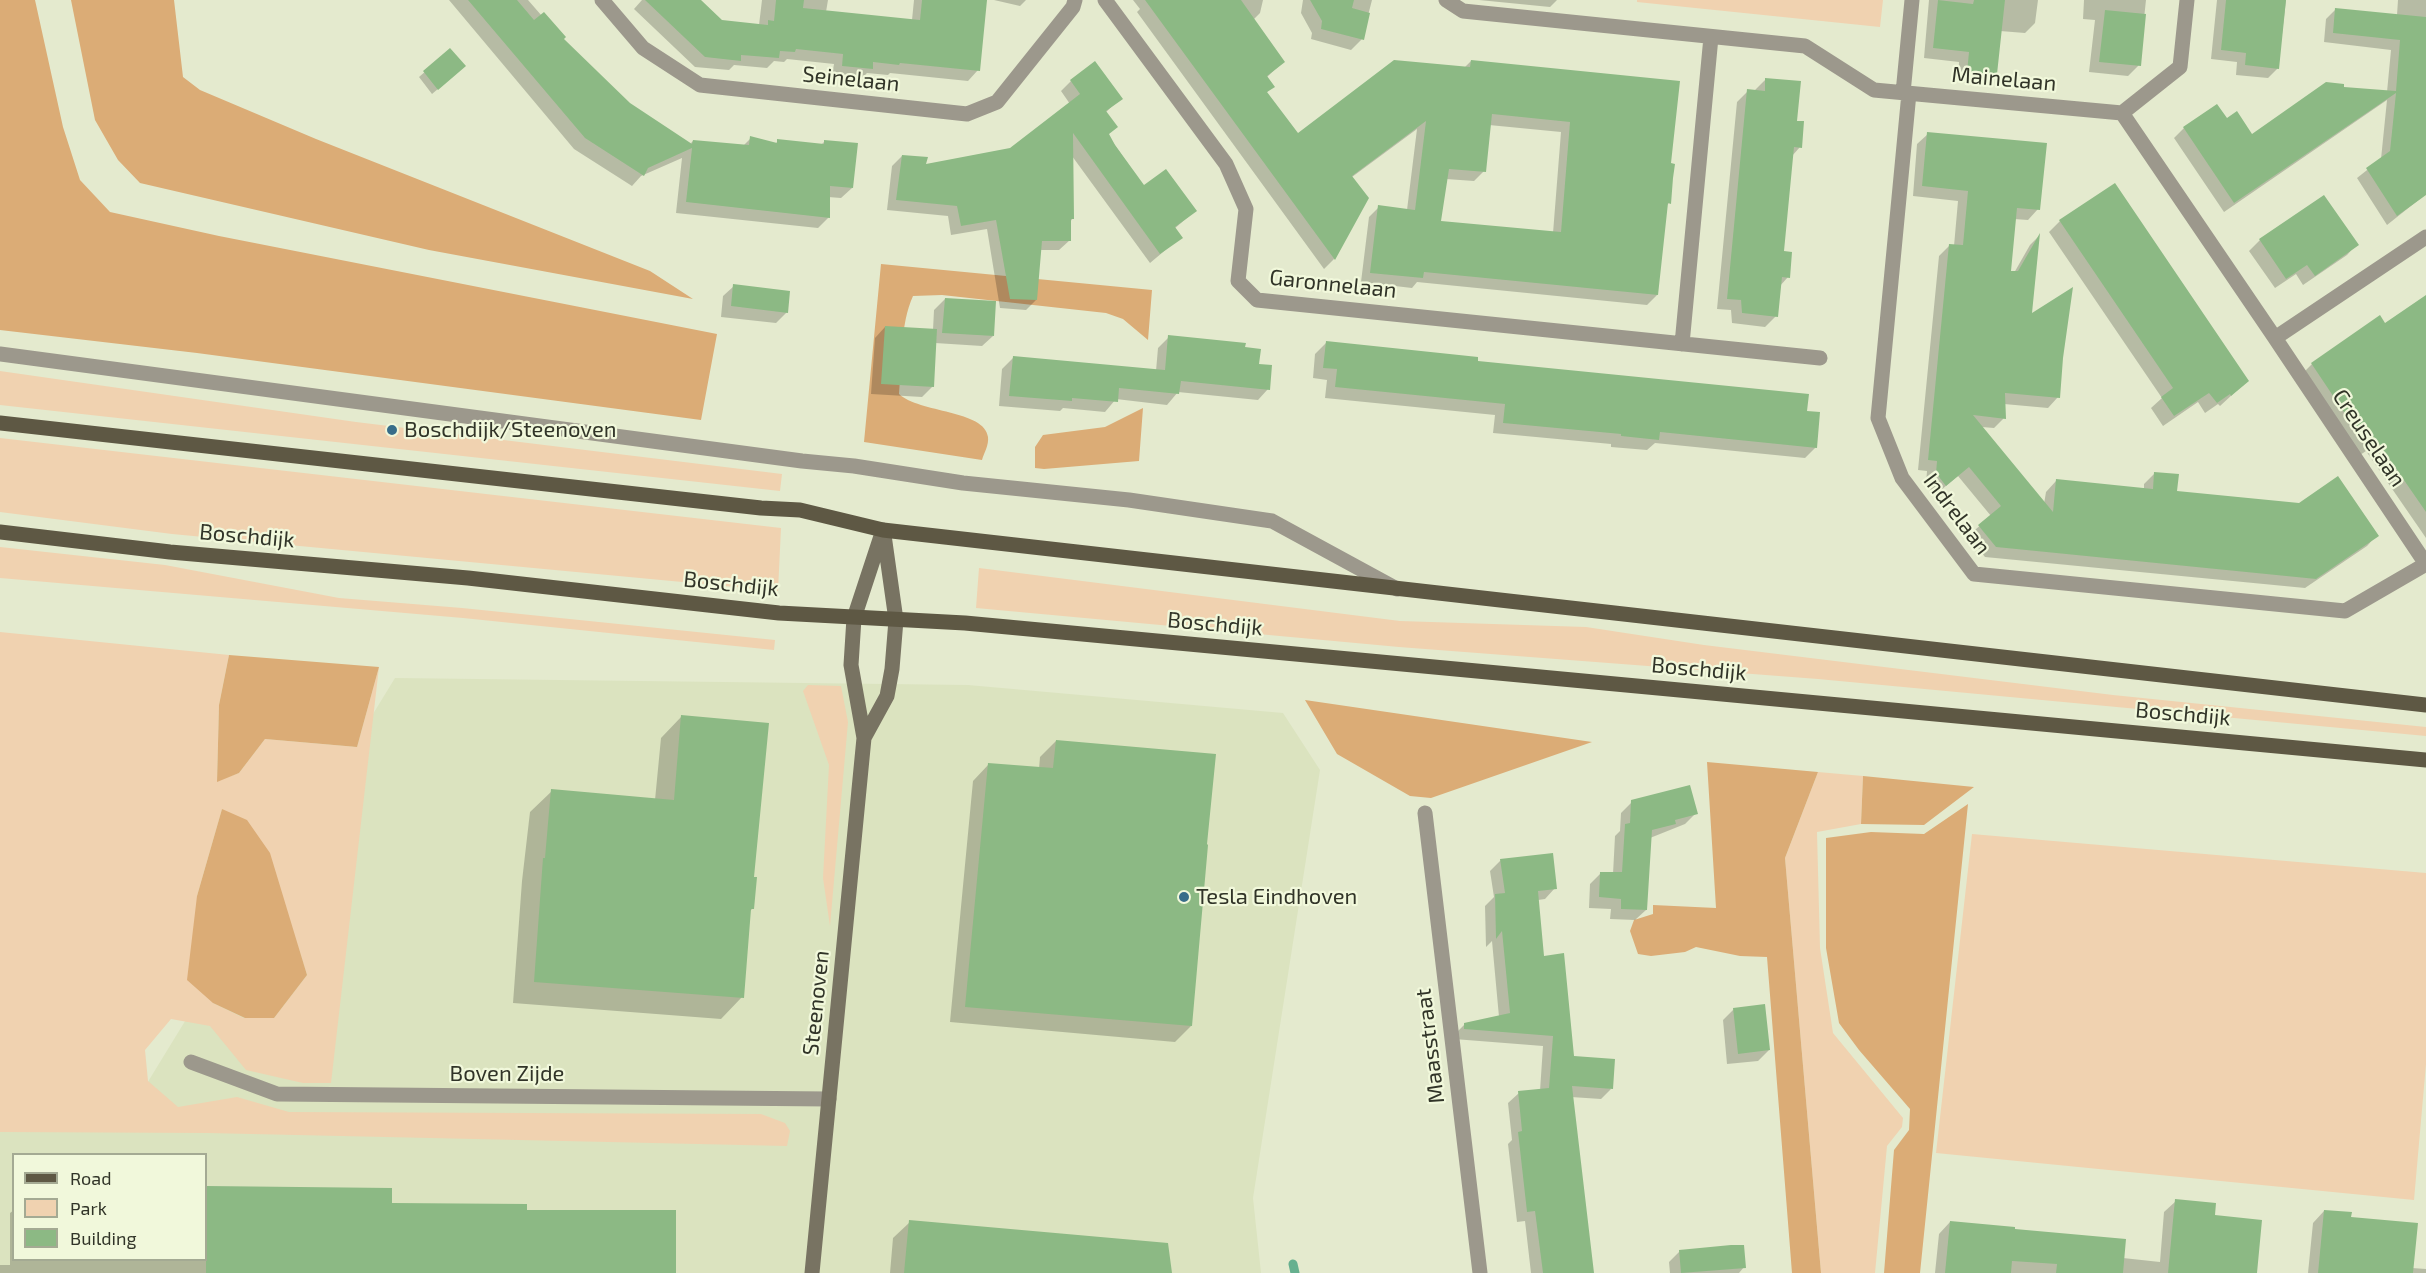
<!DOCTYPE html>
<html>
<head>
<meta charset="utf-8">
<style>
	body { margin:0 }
	#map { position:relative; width:2426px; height:1273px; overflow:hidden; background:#e4eace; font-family:"Exo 2",sans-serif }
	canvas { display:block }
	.legend { position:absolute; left:12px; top:1153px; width:195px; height:108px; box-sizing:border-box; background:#f1f8db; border:2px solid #a4aa93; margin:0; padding:8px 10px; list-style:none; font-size:18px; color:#313428 }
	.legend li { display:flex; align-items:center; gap:12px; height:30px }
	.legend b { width:30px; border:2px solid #a4aa93 }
</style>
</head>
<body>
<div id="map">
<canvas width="2426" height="1273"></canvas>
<ul class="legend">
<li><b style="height:8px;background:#5e5844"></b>Road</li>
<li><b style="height:16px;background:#f0d2b0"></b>Park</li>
<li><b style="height:16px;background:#8cb984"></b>Building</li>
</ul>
</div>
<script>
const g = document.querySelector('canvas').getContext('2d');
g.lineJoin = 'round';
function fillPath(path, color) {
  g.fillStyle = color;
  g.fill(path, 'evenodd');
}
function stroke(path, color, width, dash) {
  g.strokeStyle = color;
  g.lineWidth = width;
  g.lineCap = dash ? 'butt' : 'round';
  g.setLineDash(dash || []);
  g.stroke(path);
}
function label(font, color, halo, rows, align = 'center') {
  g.font = font + ' "Exo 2",sans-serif';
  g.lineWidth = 4.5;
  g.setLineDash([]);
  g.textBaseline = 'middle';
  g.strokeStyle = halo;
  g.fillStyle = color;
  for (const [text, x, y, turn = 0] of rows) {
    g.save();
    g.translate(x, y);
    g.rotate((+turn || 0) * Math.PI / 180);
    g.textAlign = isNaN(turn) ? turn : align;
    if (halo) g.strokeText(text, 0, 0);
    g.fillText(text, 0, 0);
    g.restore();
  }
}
fillPath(new Path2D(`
	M395,678L968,685L1283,713L1320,770L1253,1198L1261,1273H0V1131L127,1116ZM14,1154H206V1260H14Z`), '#dbe3bf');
fillPath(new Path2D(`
	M1637,0H1883L1880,27L1637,2Z
	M0,371L356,422L782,474L780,491L0,405Z
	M0,438L781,528L778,591L172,534L0,512Z
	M0,547L165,565L339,598L462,608L775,640L774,650L463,618L0,578Z
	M979,568L1400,621L1586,627L1704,645L2113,695L2426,727V736L1818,679L1399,647L976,608Z
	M0,632L229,655L219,705L217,781L239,773L265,739L357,747L379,667L331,1083H303L246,1070L210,1026L171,1019L145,1050L148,1081L178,1107L237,1097L289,1112L761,1114L785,1123L790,1131L787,1146L207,1133L0,1132ZM222,809L288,915L307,975L274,1018H244L213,1003L197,896Z
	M808,685L841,686L848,722L830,926L823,878L829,765L803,691Z
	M1818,772L1863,776L1861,824L1817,832L1820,948L1833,1033L1903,1118L1902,1127L1887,1146L1875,1273H1821L1785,858Z
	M1972,834L2426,873V1064L2414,1200L1936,1153Z`), '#f0d2b0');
fillPath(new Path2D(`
	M0,0H35L63,127L80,180L110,212L219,236L717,334L701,420L197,353L0,330Z
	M71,0H174L183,77L200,90L316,139L650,271L693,299L429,250L140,183L118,160L95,120Z
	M881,264L1152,290L1148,340L1123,319L1106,313L942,295L913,296C900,325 902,362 899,394C919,413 985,410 988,437C989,445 984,453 982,460L864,442Z
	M1143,408L1139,461L1044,469L1035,468V447L1043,435L1105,427Z
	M229,655L379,667L357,747L265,739L239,773L217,782L219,705Z
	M1305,700L1592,742L1431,798L1410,796L1337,754Z
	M1707,762L1818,772L1785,858L1821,1273H1792L1767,957L1740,956L1696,947L1685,952L1651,956L1638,954L1630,931L1634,920L1653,914V905L1716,908Z
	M1863,776L1974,787L1924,825L1861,824Z
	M1968,804L1920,1273H1884L1894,1150L1909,1130L1910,1109L1859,1050L1839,1023L1826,948V838L1871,832L1924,834Z
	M222,809L247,820L270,853L307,975L274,1018H245L213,1003L187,980L197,896Z`), '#dbac76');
fillPath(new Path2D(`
	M449,0H528L562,39L629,104L690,144L693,141L743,146L751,138L775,144L778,141L821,145L825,141L852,188L841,198L828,197L829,217L818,228L676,213L682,158L641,176L632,186L574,149Z
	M642,0H699L728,28L759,25L762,0H828L826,12L912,20L914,0H986L978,70L968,81L890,73L888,75L867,73L861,79L832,76L834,64L787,59L784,62L774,61L767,68L734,65L729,70L695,67L634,9Z
	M994,0H1026L1020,6Z
	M1133,0H1263L1260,13L1253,20L1283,62L1266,78L1272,87L1266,93L1297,135L1464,68L1471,61L1670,164L1669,203L1666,206L1657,295L1647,305L1417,282L1412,288L1361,282L1369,217L1379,207L1407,210L1417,129L1352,177L1367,198L1334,259L1324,269L1137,12L1140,9ZM1489,125L1561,132L1553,233L1440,222L1446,179L1474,181L1484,171Z
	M1303,0H1372L1362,39L1351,50L1311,39L1312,33L1301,13Z
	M1479,0H1557L1550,7Z
	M1929,0H2038L2035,23L2025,33L2000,31L1995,74L1985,84L1958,82L1959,62L1924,58Z
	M2084,0H2146L2139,65L2128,76L2089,72L2095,20L2083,19Z
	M2217,0H2286L2278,68L2268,78L2236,75L2237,62L2211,59Z
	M2398,0H2426V194L2387,225L2357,178L2381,159L2387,100L2224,212L2174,138L2184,128L2217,106L2226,120L2252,136L2342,88L2387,92L2391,50L2324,42L2326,19L2336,9L2397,15Z
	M450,50L459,71L432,94L419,77Z
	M1766,79L1795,122L1800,147L1792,156L1782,252L1788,277L1779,287L1776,316L1765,327L1732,323L1731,310L1717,309L1737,102L1748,91L1755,90Z
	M1071,81L1121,98L1105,113L1108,135L1144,187L1195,211L1174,229L1181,237L1150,263L1072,156L1073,218L1070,222V240L1059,250H1040L1036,300L1026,310L1000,308L987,229L951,235L948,216L887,210L892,166L902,156L924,166L1011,150L1070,104L1061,91Z
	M1928,134L2038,209L2028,220L2014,219L2009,272L2014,273L2030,245L2038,237L2031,316L2058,397L2048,408L2004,404V418L1994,428L1982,427L2044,504L2046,492L2056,481L2144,490V484L2155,473L2175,493L2377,535L2367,546L2305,588L1985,557L1968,536L1991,516L1958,476L1935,495L1926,484L1927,471L1918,470L1939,256L1950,245L1954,246L1958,201L1913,196L1917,144Z
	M2060,221L2247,381L2220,406L2218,404L2205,413L2198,402L2163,426L2151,408L2162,398L2049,232Z
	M2260,240L2357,244L2347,255L2303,285L2296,274L2275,288L2249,251Z
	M734,286L787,312L776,323L721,317L723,296Z
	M2426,297V538L2366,451L2357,457L2301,375L2312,364L2380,317L2385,325Z
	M945,299L993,336L982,346L935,343L933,386L922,397L871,394L875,338L885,327L933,330L934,310Z
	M1169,337L1244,348L1258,366L1268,389L1258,400L1178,392L1167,405L1116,399L1105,412L1063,408L1060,411L999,406L1002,369L1013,358L1156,371L1158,348Z
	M1326,343L1476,363L1806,412L1816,447L1805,458L1655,443L1647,450L1611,447V444L1493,433L1495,415L1325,398L1327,380L1313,378L1315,354Z
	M682,716L752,878V909L750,911L742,997L721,1019L513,1003L522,881L530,812L552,791L655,800L661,738Z
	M1056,741L1191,1026L1175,1042L950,1022L973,781L989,764L1039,769L1040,757Z
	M1632,802L1696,813L1685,824L1650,838L1646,910L1635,920L1610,919L1611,909L1589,908L1590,884L1601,873L1613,874L1615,836L1620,831L1621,813Z
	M1501,860L1555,888L1545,899L1538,900L1543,958L1573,1057L1611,1089L1601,1099L1571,1097L1593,1273H1531L1525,1221L1517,1222L1508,1144L1512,1140L1508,1103L1519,1093L1540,1091L1543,1046L1454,1039V1035L1465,1024L1499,1017L1492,941L1486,947L1485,906L1494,897L1490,871Z
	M1734,1009L1769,1050L1758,1061L1727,1064L1723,1020Z
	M206,1188L391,1190L390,1205L525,1211L675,1273H0V1265H10V1213L14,1210V1260H206Z
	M2176,1201L2213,1217L2256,1273H1935L1939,1234L1950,1222L2013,1231L2123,1258L2160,1262L2164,1212Z
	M2324,1211L2350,1218L2412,1268L2426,1269V1273H2308L2313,1223Z
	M910,1222L1170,1273H890L893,1238Z
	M1680,1251L1744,1267L1739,1273H1670L1669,1262Z`), '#0003');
stroke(new Path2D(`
	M1293,1264L1295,1273`), '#66b08f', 9);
fillPath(new Path2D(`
	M468,0H517L534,20L544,12L566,37L564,39L630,103L692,144L693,140L749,145L750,136L777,143V139L824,144V140L858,143L853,188L830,186V218L686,202L692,148L648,168L644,176L585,138Z
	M645,0H701L722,20L768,25V20L774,21L776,0H804L803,8L920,20L922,0H987L980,71L900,63L899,65L873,62V69L842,66L843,54L796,49L795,52L780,51L779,58L741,55V61L705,57Z
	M1145,0H1241L1285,62L1267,76L1275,87L1267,92L1298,133L1394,60L1470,67L1471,60L1680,81L1671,163L1675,164L1673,178L1671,204L1668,203L1658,295L1424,272L1423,278L1370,273L1378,205L1415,210L1426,121L1352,176L1369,198L1335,260ZM1492,114L1570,122L1561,232L1441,221L1449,169L1486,172Z
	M1310,0H1354L1352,8L1370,13L1364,40L1321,29L1322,21Z
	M1938,0L1973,4L1974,0H2005L1997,74L1967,72L1969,52L1933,48Z
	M2226,0H2286L2279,69L2245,65L2246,53L2221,50Z
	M2335,8L2426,17V195L2397,216L2366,168L2390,151L2396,93L2234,203L2183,127L2217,104L2227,118L2237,111L2252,134L2326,82L2344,84V87L2396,91L2400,40L2333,33Z
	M2105,10L2146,14L2141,66L2099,62Z
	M450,48L466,66L438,90L423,71Z
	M1095,61L1123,99L1106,111L1118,127L1109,134L1115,145L1144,185L1166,169L1197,211L1175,227L1183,238L1160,254L1073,133L1074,219H1071V241H1042L1037,300L1010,299L996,220L961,226L957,206L896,200L902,155L928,157L926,164L1010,148L1080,94L1070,80Z
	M1765,78L1801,81L1797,121H1804L1802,148L1794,147L1784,251L1792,252L1790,278L1782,277L1778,317L1742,313L1741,300L1727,299L1747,89L1765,91Z
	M1927,132L2047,143L2040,210L2017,208L2011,271H2018L2040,233L2032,313L2073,287L2063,358L2060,398L2005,393L2006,419L1973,415L2053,512L2056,479L2153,489L2154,472L2179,474L2177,491L2299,503L2338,476L2379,536L2316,579L1996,547L1978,525L2001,506L1969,467L1946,486L1936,473L1937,461L1928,460L1949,244L1963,245L1968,191L1922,186Z
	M2115,183L2249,381L2231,396L2230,394L2217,403L2209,393L2174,416L2161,397L2173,388L2059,220Z
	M2324,195L2359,245L2315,276L2307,265L2286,279L2259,239Z
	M733,284L790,291L788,313L731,306Z
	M2426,295V512L2377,441L2368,448L2311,363L2380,315L2385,323Z
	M945,298L996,301L994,336L942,333Z
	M885,326L937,329L934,387L881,384Z
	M1168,335L1246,343L1245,347L1261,349L1259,364L1272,365L1270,390L1181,381L1179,394L1119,388L1118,402L1072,398V401L1009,396L1013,356L1165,370Z
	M1326,341L1478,357V361L1809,394L1807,411L1820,412L1817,448L1660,432L1659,440L1621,436V434L1503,423L1505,404L1335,387L1337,369L1323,368Z
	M681,715L769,723L754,877H757L754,909H751L744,998L534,982L543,858H545L551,789L674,800Z
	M1056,740L1216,754L1207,844L1208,845L1192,1026L965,1007L988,763L1053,768Z
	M1690,785L1698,814L1675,820L1676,824L1652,830L1647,910L1621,909V899L1599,897L1600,872H1622L1625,824L1630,823L1631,800Z
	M1553,853L1557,889L1538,891L1544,956L1564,953L1574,1056L1615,1059L1613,1089L1572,1086L1594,1273H1543L1535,1211L1527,1212L1518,1132L1522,1131L1518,1091L1549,1088L1553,1036L1464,1029V1023L1510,1013L1502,931L1496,939L1495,894L1505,893L1500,859Z
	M1765,1004L1770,1050L1738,1054L1733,1008Z
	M206,1186L392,1188V1203L527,1204V1210H676V1273H206Z
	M2175,1199L2216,1203L2215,1215L2262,1220L2257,1273H2168Z
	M2324,1210L2352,1212L2351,1217L2418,1223L2413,1273H2318Z
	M909,1220L1168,1243L1172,1273H904Z
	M1950,1221L2015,1227V1229L2126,1239L2123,1273H2056L2057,1264L2012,1261L2011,1273H1945Z
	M1731,1245H1744L1746,1268L1681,1273L1679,1250Z`), '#8cb984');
stroke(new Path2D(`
	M602,0L643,48L700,85L967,114L997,102L1073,7L1075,0
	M1105,0L1226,164L1246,209L1238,281L1257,300L1820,358
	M1446,0L1463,11L1805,46L1874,90L2122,113L2275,338L2426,237
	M1903,93L1912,0
	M1909,93L1878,418L1902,478L1974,574L2345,611L2426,564
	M2122,113L2180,67L2187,0
	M2275,338L2426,564
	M1682,344L1711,37
	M0,354L802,461L854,466L963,483L1129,500L1272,521L1397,589
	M1425,813L1480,1273
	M191,1062L277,1094L829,1099`), '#9c988c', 15);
stroke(new Path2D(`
	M864,738L887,696L892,669L896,620L884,535
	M812,1273L864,738L851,665L854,618L883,530`), '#787362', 15);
stroke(new Path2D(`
	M0,423L761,508L800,510L883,530L2426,705
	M0,532L170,552L468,578L779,613L965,623L2426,760`), '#5e5844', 15);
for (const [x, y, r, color] of [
	[392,430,6,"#386d89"],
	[1184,897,6,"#386d89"]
]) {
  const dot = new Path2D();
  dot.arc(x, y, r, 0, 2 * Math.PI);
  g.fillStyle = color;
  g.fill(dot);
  stroke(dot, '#f1f8db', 2);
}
label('22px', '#313428', '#f1f8db', [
	["Seinelaan",851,79,6],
	["Mainelaan",2004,79,5],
	["Garonnelaan",1333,284,6],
	["Creuselaan",2369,438,56],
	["Indrelaan",1957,514,53],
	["Boschdijk",247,536,5],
	["Boschdijk",731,584,6],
	["Boschdijk",1215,624,5],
	["Boschdijk",1699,669,5],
	["Boschdijk",2183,714,5],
	["Steenoven",816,1003,-84],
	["Maasstraat",1430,1046,-97],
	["Boven Zijde",507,1074]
]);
label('22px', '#313428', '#f1f8db', [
	["Boschdijk/Steenoven",404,430],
	["Tesla Eindhoven",1196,897]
], 'left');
</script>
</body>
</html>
